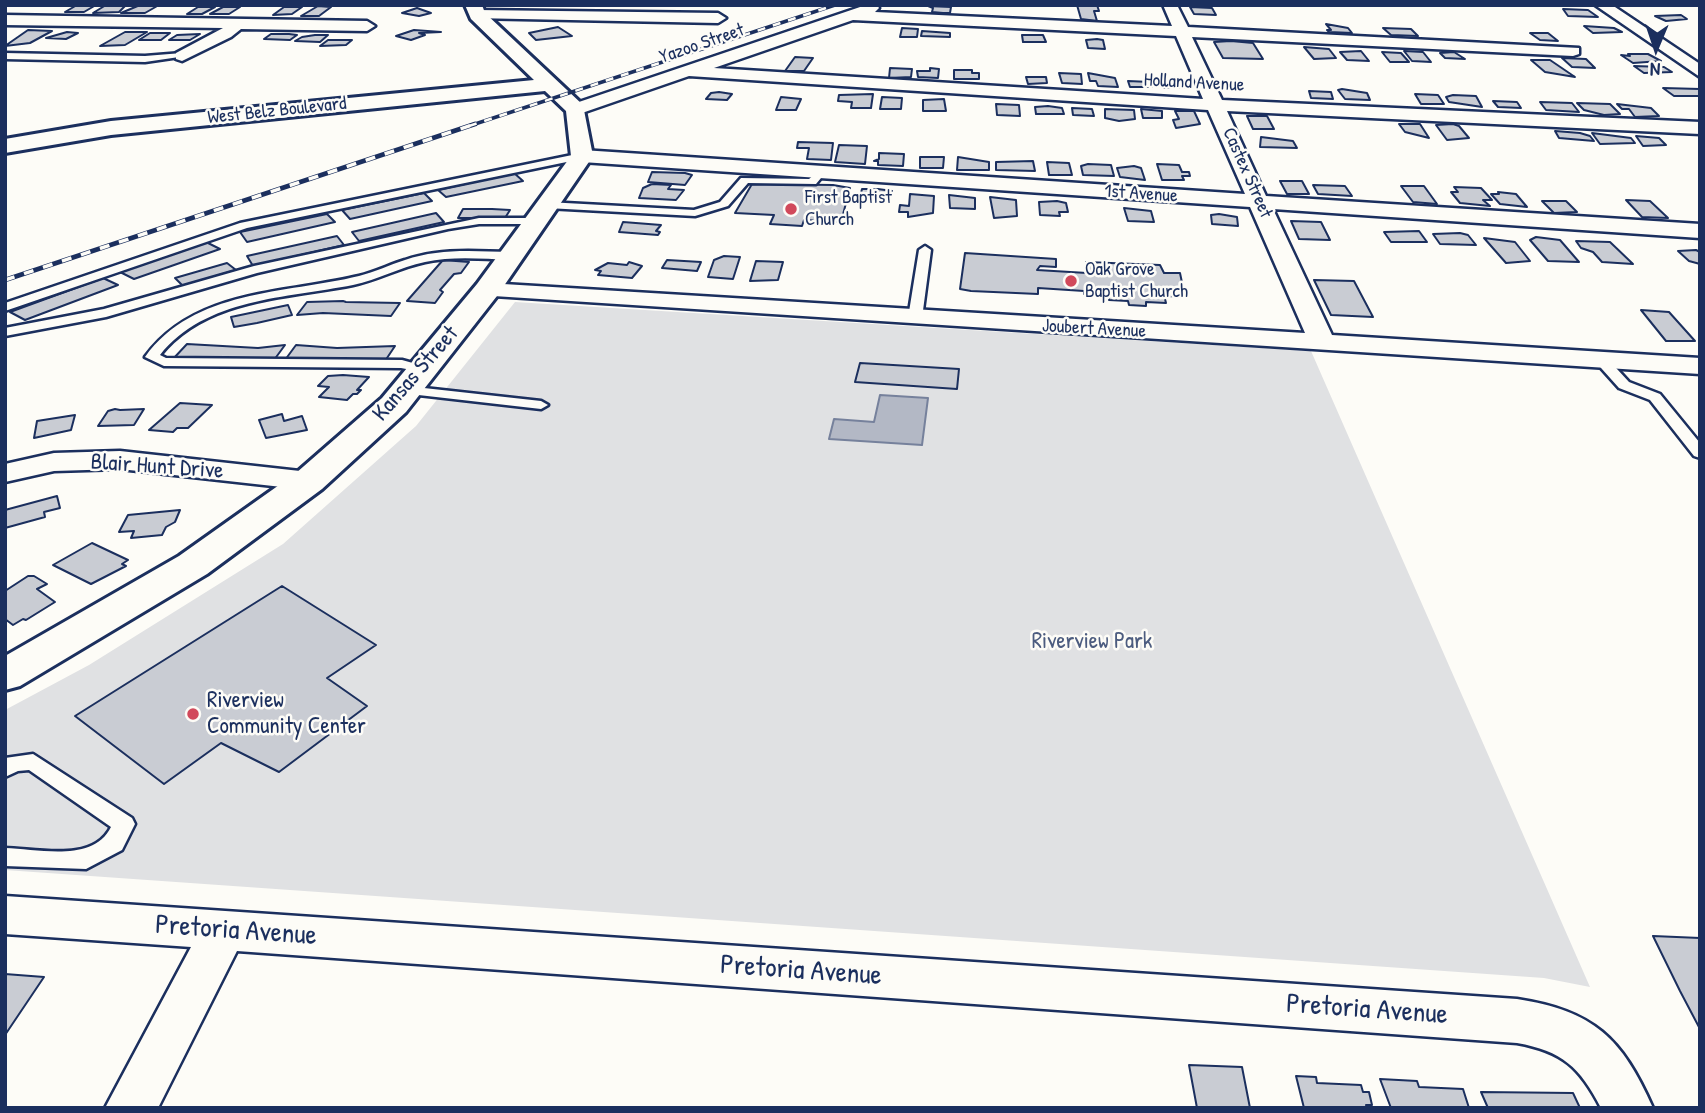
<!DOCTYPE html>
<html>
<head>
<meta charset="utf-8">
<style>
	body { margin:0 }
	#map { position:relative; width:1705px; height:1113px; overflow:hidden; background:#fdfcf7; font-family:"Patrick Hand",sans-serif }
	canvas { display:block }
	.frame { position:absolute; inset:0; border:7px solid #1b2f5e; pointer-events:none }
	.north { position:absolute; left:1621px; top:14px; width:70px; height:70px; -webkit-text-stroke:5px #fdfcf7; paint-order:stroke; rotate:182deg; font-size:19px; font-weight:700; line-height:28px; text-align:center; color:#1b2f5e }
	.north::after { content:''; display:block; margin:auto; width:24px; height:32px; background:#1b2f5e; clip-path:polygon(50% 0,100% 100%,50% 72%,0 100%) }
</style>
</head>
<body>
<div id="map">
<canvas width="1705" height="1113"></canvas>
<div class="frame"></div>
<div class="north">N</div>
</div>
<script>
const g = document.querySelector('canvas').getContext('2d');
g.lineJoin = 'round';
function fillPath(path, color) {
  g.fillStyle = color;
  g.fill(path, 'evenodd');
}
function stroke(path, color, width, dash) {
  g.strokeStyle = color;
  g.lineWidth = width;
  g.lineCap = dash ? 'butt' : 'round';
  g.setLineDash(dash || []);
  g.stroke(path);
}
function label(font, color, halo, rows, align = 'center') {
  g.font = font + ' "Patrick Hand",sans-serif';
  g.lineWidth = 5;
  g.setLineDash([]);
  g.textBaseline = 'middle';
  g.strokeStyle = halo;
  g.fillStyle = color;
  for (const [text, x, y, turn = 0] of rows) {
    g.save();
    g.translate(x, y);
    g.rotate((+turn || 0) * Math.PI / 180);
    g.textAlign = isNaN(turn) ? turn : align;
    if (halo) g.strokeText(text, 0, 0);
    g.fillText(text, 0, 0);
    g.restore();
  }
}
fillPath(new Path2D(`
	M515,302L1311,351L1590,987L1544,978L5,870V710L89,665L283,544L416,426Z`), '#e0e1e3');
const water = new Path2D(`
	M880,395L928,398L922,445L829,439L834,419L874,422Z`);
fillPath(water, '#b3b8c5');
stroke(water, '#76819c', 2);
const building = new Path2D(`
	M77,5H96L84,12H65Z
	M106,5H126L119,12L93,13Z
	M140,5H159L145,13H121Z
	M1077,5H1097L1099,11H1094L1097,21L1081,19Z
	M318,6L331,7L319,16H301Z
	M928,6L951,7L950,13H943L932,12L933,8Z
	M198,7H215L202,14H187Z
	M223,7H240L229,14H210Z
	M284,7H302L292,14L273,15Z
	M1190,7L1212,8L1216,15L1194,14Z
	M417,8L431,13L419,16L402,13Z
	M1563,9L1588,10L1598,17L1568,16Z
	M1681,15L1687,19L1666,21L1655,16Z
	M1326,24L1348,28L1352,33L1329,32L1327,30H1331Z
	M1584,26L1614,28L1622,32L1593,33Z
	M558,27L572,36L536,40L529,33Z
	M902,28L918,29L917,37H900Z
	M1383,28L1411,29L1418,36L1391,35Z
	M28,30L52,31L30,43L5,46Z
	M414,30L441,32L419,33L425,35L411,40L396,36Z
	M922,31L950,33V37L921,36Z
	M67,32L78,33L66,39L46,38Z
	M125,32H147L125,45L100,46Z
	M150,33H170L161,40H139Z
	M1530,33H1548L1558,41L1540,40Z
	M200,34L190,40H169L177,35Z
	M271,34H289L297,35L290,40L264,39Z
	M315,35H328L320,42L295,41L302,37Z
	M1022,35H1043L1046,42H1023Z
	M1097,39L1103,40L1105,49L1088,48L1086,40Z
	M328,40H352L346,45L320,46Z
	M1231,41L1253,43L1263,59L1223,58L1214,42Z
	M1304,47L1329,49L1336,58L1314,59Z
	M1361,51L1369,61L1347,60L1340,52Z
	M1404,51L1423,52L1431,62L1412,61Z
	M1382,52L1401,53L1409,62H1390Z
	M1454,52L1465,59L1445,58L1440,53Z
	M1628,54H1648L1661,61L1633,63L1621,55L1630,56Z
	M795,57L813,58L804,71H785Z
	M1562,58L1586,59L1595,68L1572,67Z
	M1531,60H1550L1575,77L1545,72Z
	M1634,66L1664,67L1672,72L1644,73Z
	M890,68L912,69L911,77L889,78Z
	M930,68L939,69L938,78L918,77L917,71H930Z
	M954,70H972V73H979V79H954Z
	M1059,73L1081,74L1082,84L1062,83Z
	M1088,73L1115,78L1118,87L1098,86L1096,81H1090Z
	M1026,77H1046L1047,83L1028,84Z
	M1128,81L1150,82L1152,87H1130Z
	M1161,82H1183L1185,88H1164Z
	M1663,88L1700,89V96H1674Z
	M1342,89L1367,93L1370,100L1345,99L1338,90Z
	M1309,91L1331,92L1333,99L1311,98Z
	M719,92L732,94L727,100L706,99L711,93Z
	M873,94L871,108H851L852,102L838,101L839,95Z
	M1415,94L1438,95L1444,104H1421Z
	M1453,95L1476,96L1482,107L1449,102L1446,97Z
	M781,97L801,99L796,110H776Z
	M882,97L902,98L901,109H880Z
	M944,99L946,111H923V100Z
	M1493,101L1517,102L1521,108L1498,107Z
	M1540,102L1572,103L1579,112L1546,110Z
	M1577,103L1610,104L1620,114L1604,115L1584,110Z
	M996,104L1019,105L1020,116L997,115Z
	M1617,104L1651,108L1659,116L1635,117L1629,109H1622Z
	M1048,106L1062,108L1064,114H1036L1035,107Z
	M1072,108L1092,109L1094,116L1073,115Z
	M1105,109L1134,110L1135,119L1119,121L1105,118Z
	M1141,109L1162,111V118H1143Z
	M1175,111H1194L1200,124L1176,128L1173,120L1179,119Z
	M1247,116H1267L1274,129H1253Z
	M1399,124H1420L1429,138L1405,132Z
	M1453,124L1459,126L1469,138L1447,140L1436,125Z
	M1555,131L1580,133L1590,136L1594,141L1559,138Z
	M1592,133L1631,138L1635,143L1600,144Z
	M1636,136L1659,138L1666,145L1643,146Z
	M1261,137L1293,141L1297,148L1260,147Z
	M798,142L833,143L831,160L807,159L809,148H797Z
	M839,145L867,146L865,164L835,162Z
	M879,153L904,154L903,166L878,165V161H874L879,159Z
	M920,157H944L943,168H920Z
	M958,157L989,162V170H957Z
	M1033,161L1035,171L996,170V162Z
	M1047,162L1069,163L1072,175H1049Z
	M1088,164L1111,165L1114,176L1083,175L1081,166Z
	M1157,164L1179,165L1182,172H1189L1190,176H1182L1184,180H1162Z
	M1134,166L1141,168L1145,180L1120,177L1117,168Z
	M652,172L685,173L692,175L685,185L648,182Z
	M514,173L523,181L446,197L438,190Z
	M1280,181H1302L1309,194H1287Z
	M652,184L671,185L668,189L684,190L676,200L639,198L643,188Z
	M752,184L833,185L850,188L841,222L804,220L802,226L770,224L774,215L735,213Z
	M1313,185L1345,186L1352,196L1318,194Z
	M1401,186H1424L1437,204L1413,202Z
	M1454,187L1481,188L1492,200H1483L1490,206L1460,203L1451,192H1458Z
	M862,189H878L892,191L883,199L860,197Z
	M1498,192L1516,194L1527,207L1500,204L1491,194H1499Z
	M424,193L432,201L350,219L342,210Z
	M910,194L934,196L933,213L908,217V212H899L900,205L909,206Z
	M949,195L975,198V209L950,208Z
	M990,197L1016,200L1017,216L994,218Z
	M1626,200L1650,201L1668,218L1642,217Z
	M1057,201L1066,203L1068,212H1059L1060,216L1040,215L1039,202Z
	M1542,201H1566L1577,212L1554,213Z
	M1124,208L1151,211L1154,222L1128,221Z
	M463,209H492L510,210L505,218H458Z
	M436,213L444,222L359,241L352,232Z
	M327,214L335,222L247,242L240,232Z
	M1219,214L1237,217L1238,226L1212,224L1211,215Z
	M1291,221L1321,222L1330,240L1299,239Z
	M623,222L661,225L656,231L660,232L658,235L619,232Z
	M1419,231L1427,242H1391L1384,232Z
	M1460,233L1468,235L1476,245L1440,244L1433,234Z
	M337,236L344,245L253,266L247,256Z
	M1536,237L1560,240L1579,262L1548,261L1530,240Z
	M1484,238L1515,242L1530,261L1506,263Z
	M1576,241L1610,242L1633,264L1602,262L1593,252L1581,248Z
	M206,242L220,249L134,279L120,272Z
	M1696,250L1700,252V264L1689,261L1678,251Z
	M965,253L1056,259V267L1040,266L1037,270L1087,273L1086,262L1160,265L1164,273H1180L1185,297L1169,296L1165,299L1166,303L1146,302V306L1129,305L1128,301L1109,300V295L1084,294V291L1038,288V294L971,291L960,289Z
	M724,256L740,257L733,279L708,277L714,260Z
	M443,260L469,262L461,273L454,274L440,290L443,292L435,303L407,301Z
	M667,260L701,262L697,271L662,268Z
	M756,261L783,262L778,280L750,281Z
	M629,262L642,266L632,278L598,275L601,271L595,270L608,263L627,265Z
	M227,263L236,270L183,286L175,278Z
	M103,278L118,285L25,320L10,312Z
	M1314,280L1354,281L1373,317L1331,315Z
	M343,301L346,302L400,303L391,316L323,313L297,315L307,302Z
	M288,305L292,315L257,323L234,327L231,317Z
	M1641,310L1669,312L1695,341H1666Z
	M187,344L258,348L285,345L274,360L173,359Z
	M296,345L337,348L395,346L385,361L285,360Z
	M860,363L959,369L957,389L855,382Z
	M343,375L369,377L357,390H361L357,394H353L347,400L319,397L329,387L318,386L328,376Z
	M180,403L212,405L188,428H177L173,432L149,430Z
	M115,409L120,410L144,409L134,425L98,426L108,411Z
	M282,414L284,421L302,416L307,430L266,438L259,420Z
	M75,415L71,430L34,438L37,421Z
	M57,496L60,508L44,512L45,517L5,528V510Z
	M180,510L175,522L166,527L162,535L131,538L134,531L119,532L128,515Z
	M92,543L128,560L122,564L126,566L91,584L53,565Z
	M28,576H34L47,584L37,589L55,602L26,620L23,619L13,625L5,619V591Z
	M282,586L376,645L327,678L367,706L279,772L221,743L164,784L75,716Z
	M1653,936L1700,938V1029L1680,991Z
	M5,974L44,977L5,1035Z
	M1189,1065L1242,1067L1250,1108H1197Z
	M1296,1076L1316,1077L1317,1083L1361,1085L1363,1092H1369L1372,1105H1366L1367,1108H1304Z
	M1380,1079L1417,1081L1419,1087L1463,1089L1469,1108H1391Z
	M1481,1092L1573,1093L1580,1108H1488Z`);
fillPath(building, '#c9ccd3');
stroke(building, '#1b2f5e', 2);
const lane = new Path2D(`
	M5,53L145,56L182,53L186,56L145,62L5,59Z
	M582,153L587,156L586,158L247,228L5,311V303L240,223Z
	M821,169L826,172L816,184L748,183L728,206L695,216L547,208L541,205L547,202L694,210L720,202L741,178L809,179Z
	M479,218H535L541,221L535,224H479L448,229L257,273L106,317L5,336V328L104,309L254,266Z
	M925,246L931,250L922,318L915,322L908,318L919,250Z
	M468,251L511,252L517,256L511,260C483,259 453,256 425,262C400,267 378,280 353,285C287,298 205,298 160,355L166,358L402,360L427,367V373L401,368L164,366L145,357C194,289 285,294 359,276C375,272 389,265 405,260C425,253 446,251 468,251Z
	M1600,355L1605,356L1629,382L1660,394L1700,443V458L1694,456L1650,400L1619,388L1593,359Z
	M406,386L541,401L548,405L541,409L401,393V387Z
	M33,754L132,818L135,824L122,850L86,869L5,866V848C39,849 93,863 111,827L29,770L18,771L5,777V758Z`);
const street = new Path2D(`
	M866,5H877L879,8L875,12L1172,26L1163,5H1177L1188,27L1579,48V54L1573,56L1192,37L1222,100L1700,122V134L1227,111L1266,196L1700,224V238L1273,209L1332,335L1700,358V374L478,295L475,290L478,285L487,283L1305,333L1250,207L582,162L572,156L582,150L1245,194L1208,110L689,76L582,113L576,114L567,109L570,105ZM853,20L1176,36L1203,99L714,68Z
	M1595,5H1612L1700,64V77Z
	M477,10L718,13L726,18L718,23L472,18V12Z
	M5,15L367,21L375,26L367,31L241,29L231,37L182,61L176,59V53L223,28L5,25Z
	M120,451L309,472L320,474L324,481L320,488L309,490L120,469L54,471L5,482V464L54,453Z
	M5,896L1517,999C1594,1011 1622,1038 1653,1108H1601C1580,1067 1562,1051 1517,1043L237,951L158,1108H105L191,947L5,934Z`);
const secondary = new Path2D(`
	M465,5H482L485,13L583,105L593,156L497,296L406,412L322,489L207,574L20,686L5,690V656L179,556L296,473L382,398L477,284L571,156L566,111L545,91L111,135L5,153V139L111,121L534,80L471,19Z`);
stroke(lane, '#1b2f5e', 5);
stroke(street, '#1b2f5e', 5);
stroke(secondary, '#1b2f5e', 6);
fillPath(lane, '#fdfcf7');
fillPath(street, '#fdfcf7');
fillPath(secondary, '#fdfcf7');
const railFar1 = new Path2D(`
	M469,126L835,5`);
const rail = new Path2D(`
	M5,280L475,124`);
stroke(railFar1, '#1b2f5e', 3.5);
stroke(rail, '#1b2f5e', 5);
stroke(railFar1, '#fdfcf7', 2.5, [8]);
stroke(rail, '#fdfcf7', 3.5, [10]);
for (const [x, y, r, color] of [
	[791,209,7,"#d1495b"],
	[1071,281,7,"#d1495b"],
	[193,714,7,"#d1495b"]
]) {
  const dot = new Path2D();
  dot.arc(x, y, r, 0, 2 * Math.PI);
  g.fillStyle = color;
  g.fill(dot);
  stroke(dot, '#fdfcf7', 2.5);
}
label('19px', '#1b2f5e', '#fdfcf7', [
	["Yazoo Street",702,44,-19],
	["Holland Avenue",1194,83,3],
	["West Belz Boulevard",277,111,-6],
	["Castex Street",1247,173,66],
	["1st Avenue",1141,194,4],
	["Joubert Avenue",1094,329,3]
]);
label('19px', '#1b2f5e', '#fdfcf7', [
	["First Baptist",805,198],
	["Church",805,220],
	["Oak Grove",1085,270],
	["Baptist Church",1085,292]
], 'left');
label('23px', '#1b2f5e', '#fdfcf7', [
	["Kansas Street",416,374,-49],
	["Blair Hunt Drive",157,467,4]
]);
label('23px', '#4c5c7f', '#fdfcf7', [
	["Riverview Park",1092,642]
]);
label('23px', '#1b2f5e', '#fdfcf7', [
	["Riverview",207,701],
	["Community Center",207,727]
], 'left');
label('28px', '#1b2f5e', '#fdfcf7', [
	["Pretoria Avenue",236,931,4],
	["Pretoria Avenue",801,971,4],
	["Pretoria Avenue",1367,1010,4]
]);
</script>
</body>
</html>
